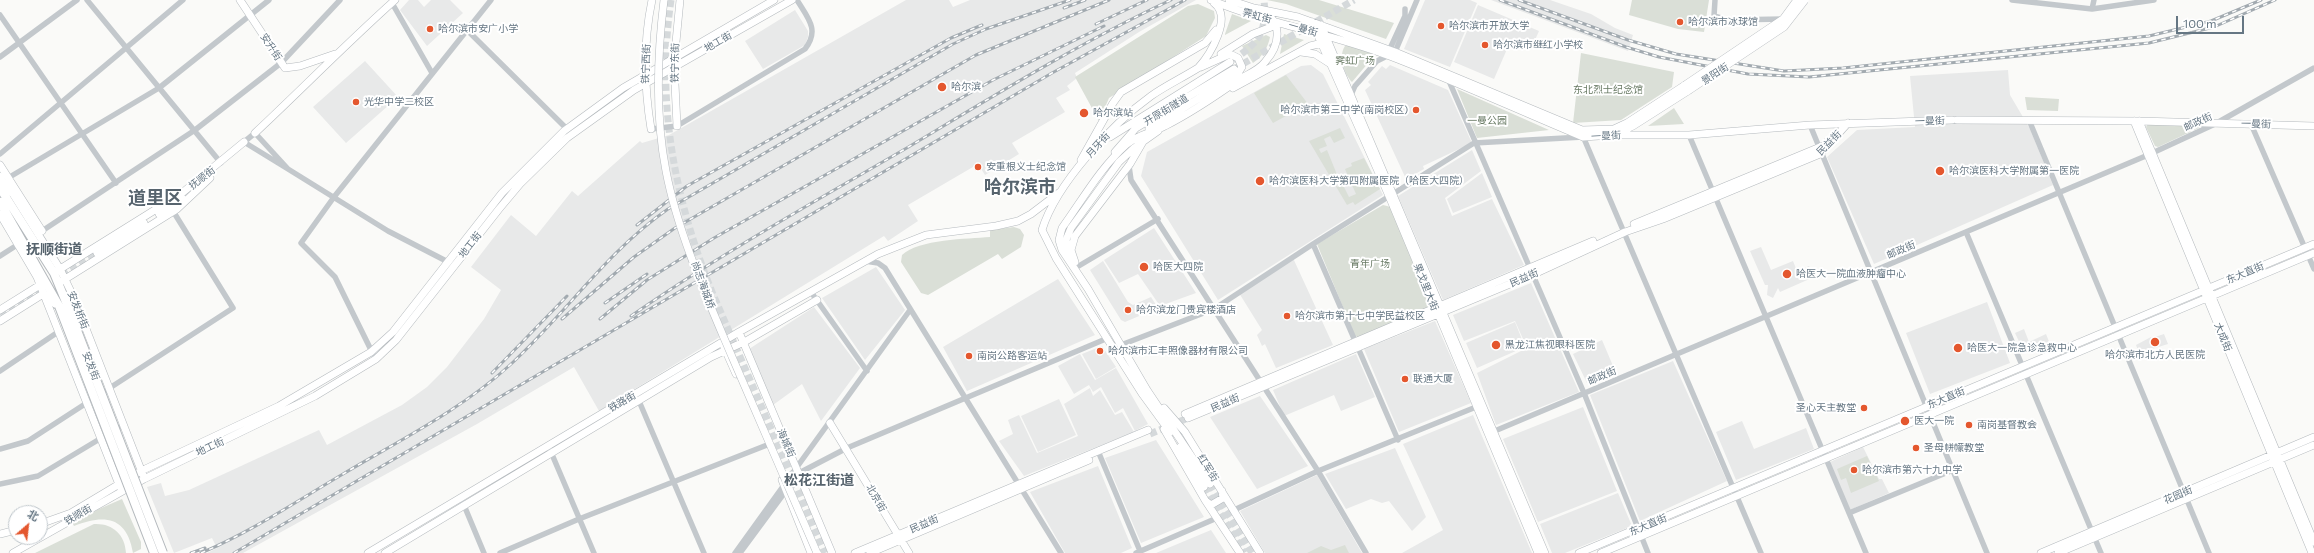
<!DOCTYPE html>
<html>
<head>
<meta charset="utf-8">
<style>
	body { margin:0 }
	#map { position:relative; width:2314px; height:553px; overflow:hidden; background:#fafaf8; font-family:Commissioner,"Noto Sans SC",sans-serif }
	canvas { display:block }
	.north { position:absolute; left:8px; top:505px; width:40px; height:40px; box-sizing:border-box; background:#fff; border:1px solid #c1c8cd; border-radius:50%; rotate:28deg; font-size:11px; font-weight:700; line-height:16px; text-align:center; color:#657683 }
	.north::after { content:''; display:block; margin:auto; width:14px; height:18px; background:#e4572e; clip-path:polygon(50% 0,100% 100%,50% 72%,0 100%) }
	.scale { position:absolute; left:2176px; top:16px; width:68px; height:18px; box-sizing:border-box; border:2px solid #657683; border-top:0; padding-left:5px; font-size:12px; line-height:14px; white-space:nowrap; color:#657683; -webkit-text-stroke:3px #fff; paint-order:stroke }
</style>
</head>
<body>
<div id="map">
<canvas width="2314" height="553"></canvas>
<div class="north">北</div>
<div class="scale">100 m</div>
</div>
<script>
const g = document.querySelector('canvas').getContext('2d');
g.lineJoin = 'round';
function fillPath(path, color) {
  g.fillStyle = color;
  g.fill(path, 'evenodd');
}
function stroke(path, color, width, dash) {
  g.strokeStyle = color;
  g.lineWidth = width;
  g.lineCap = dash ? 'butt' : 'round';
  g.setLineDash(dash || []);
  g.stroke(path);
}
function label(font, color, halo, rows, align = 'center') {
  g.font = font + ' Commissioner,"Noto Sans SC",sans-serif';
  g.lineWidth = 4;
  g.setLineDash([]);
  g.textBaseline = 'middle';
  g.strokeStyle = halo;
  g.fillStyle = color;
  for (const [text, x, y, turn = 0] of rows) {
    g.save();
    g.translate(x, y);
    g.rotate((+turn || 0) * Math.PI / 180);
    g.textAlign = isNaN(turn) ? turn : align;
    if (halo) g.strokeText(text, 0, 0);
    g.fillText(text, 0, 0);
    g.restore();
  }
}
fillPath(new Path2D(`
	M409,0H418L424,7L431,0H450L463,13L427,46L400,10Z
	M906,0H949L953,7L970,0H1196L1139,32L1075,73L1077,78L1067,86L1070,90L1056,98L1065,112L1012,143L1019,154L985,175L978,164L908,205L918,221L888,241L884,236L599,411L574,367L477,424L243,553H207L217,548L212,538L174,553L147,487L161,483L165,496L189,490L319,430L327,445L402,405L427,387L447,367L484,319L501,290L471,267L511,215L536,236L572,191L578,196L640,141L642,143L669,135Z
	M1425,0H1470L1477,3L1450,67L1404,49Z
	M1491,0H1550L1591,14L1615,28L1633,35L1628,51Z
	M1478,5L1539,31L1531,49L1511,40L1494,79L1454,62Z
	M795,10L808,31V37L805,45L763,69L745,41Z
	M365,61L398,97L346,143L313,107Z
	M1311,65L1323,74L1383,195L1218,300L1141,176L1147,152L1301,66Z
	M1390,65L1448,90L1472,143L1423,166L1424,169L1406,179L1365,90L1371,85L1368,82L1382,66L1386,69Z
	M2008,70L2010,95L2030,129L2053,185L1874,264L1827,157L1857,130L1915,127L1910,76Z
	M1472,150L1481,171L1445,198L1452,216L1492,199L1524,265L1443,300L1398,196Z
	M1482,173L1492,197L1453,213L1447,199Z
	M1154,228L1196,293L1160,306L1138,274L1119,283L1104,260Z
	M1761,247L1771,270L1793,261L1797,271L1809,266L1814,277L1780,292L1778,288L1773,298L1767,295L1768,285H1765L1750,251Z
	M1293,258L1333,345L1276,368L1265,344L1262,346L1257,335L1262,330L1239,293Z
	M1103,261L1128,302L1133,305L1151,297L1158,308L1125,322L1121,320L1090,270Z
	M876,267L905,310L865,360L822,298Z
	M1058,279L1095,335L967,391L943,347Z
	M1531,283L1579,392L1496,425L1477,373L1527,348L1515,321L1464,341L1453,315Z
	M1987,302L2010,363L1930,394L1906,333Z
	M814,307L860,368L821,421L802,384L773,405L749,349Z
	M1435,321L1471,403L1399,432L1364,349Z
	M1515,322L1525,347L1477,368L1466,343Z
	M2024,329L2029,342L2046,334L2050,344L2031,352L2028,350L2024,352L2015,333Z
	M2164,334L2168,344L2139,353L2136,345L2151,337L2152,338Z
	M1602,340L1616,373L1587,383L1573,354Z
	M1102,346L1116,367L1096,379L1082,354Z
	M1080,354L1095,380L1116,368L1148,424L1135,431L1123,408L1115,413L1101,387L1093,392L1089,385L1074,394L1058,366Z
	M1356,354L1375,397L1341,411L1334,395L1284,416L1273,390Z
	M1673,361L1727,481L1640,521L1590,395Z
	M1090,388L1093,396L1100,390L1115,415L1122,412L1134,432L1024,476L999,441L1013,434L1008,420L1019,415L1037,453L1078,436L1064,404Z
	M1260,396L1308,466L1257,489L1210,417Z
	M1059,399L1076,435L1038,452L1021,416Z
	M1583,407L1617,491L1538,522L1503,439Z
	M1473,415L1532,553H1402L1443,530L1403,444Z
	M1742,421L1754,449L1806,428L1814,449L1736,480L1716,432Z
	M1156,440L1204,517L1141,543L1105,458Z
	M1863,447L1879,479H1882L1889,493L1850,510L1830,462Z
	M1395,448L1426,517L1412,531L1389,501L1382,503L1371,499L1346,509L1325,474Z
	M1098,466L1132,548L1121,553H1065L1030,492Z
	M1317,475L1362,553H1265L1240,511Z
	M1618,493L1632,526L1565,553H1552L1540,524Z
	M1211,530L1226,553H1156Z`), '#e8e9e9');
fillPath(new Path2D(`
	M1267,0H1319L1394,23L1386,39L1286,4Z
	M1632,0H1709L1704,32L1678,29L1629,15Z
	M1198,4L1214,11L1215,18L1206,36L1109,98L1099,121L1075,77L1188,6Z
	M1232,14L1251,21L1225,35V34Z
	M1284,34L1304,40L1280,54Z
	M1266,35L1270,37C1268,48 1262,57 1253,63L1242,46Z
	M1350,45L1375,55L1352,82C1344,74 1338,56 1345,46Z
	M1581,53L1674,72L1672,87L1621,120L1573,123Z
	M1286,75L1308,104L1273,123L1254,93Z
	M1457,89L1549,130L1477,138Z
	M2025,97L2059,99L2058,111L2027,110Z
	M1674,108L1684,124L1648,126Z
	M2148,124H2201V127L2158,147L2155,146L2146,127Z
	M1340,128L1345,138L1334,143L1330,136L1324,139L1327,146L1319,149L1321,153L1327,150L1338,177L1334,179L1337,187L1343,185L1349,197L1356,194L1345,169L1352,166L1351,163L1364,158L1380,189L1355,205L1353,202L1347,205L1309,141Z
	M1383,205L1391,207L1429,304V308L1360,338L1355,336L1317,244Z
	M1014,227L1020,229L1024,235L1021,247L1002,259L998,254L928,295L921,293L901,262L902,255C919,239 967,239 990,237V230Z
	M1867,456L1879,481L1851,493L1846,478L1841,480L1837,469Z
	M122,499L141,542V549L133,553C127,516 104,514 74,526L73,524L99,509Z
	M94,524C112,523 125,534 126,553H35Z
	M1345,545L1349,553H1307L1321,546L1331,550Z`), '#dadfd7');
stroke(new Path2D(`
	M671,0C656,104 674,196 712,292L825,553
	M1233,60C1259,42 1267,33 1264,0
	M1234,69L1354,0
	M0,315L97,253
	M1150,434L1188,418
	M1210,484L1252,553
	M1204,487L1244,553`), '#d5d9db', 7, [7, 3.5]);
const major = new Path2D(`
	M240,0L285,68L300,66L335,54
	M1211,0C1268,24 1329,33 1387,55C1453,80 1518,110 1583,137L1614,135H1689L1810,125L1952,120
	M1229,0L1254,8L1298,17L1395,52L1582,130L1614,129L1627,123L1685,85
	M1312,22L1389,196L1538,553
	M1321,25L1545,553
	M1301,52L1315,54L1329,63
	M1221,54L1253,34L1279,24
	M1233,88L1310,46L1327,42
	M1957,120L2139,121L2314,126
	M2134,121L2312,553
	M2139,121L2314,542
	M677,126L674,63L680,0
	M651,129C644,86 643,43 652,0
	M1149,129L1237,75L1242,67L1238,58L1230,54L1201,67
	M255,133C302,89 347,43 395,0
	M1616,134L1633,126L1688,91
	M1110,137L1230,62
	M1115,152L1136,128L1234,69
	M1081,160L1113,103L1121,92L1205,43L1216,30
	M0,165L42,231
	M6,183L60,269L74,298L143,475
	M0,214L37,277L120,487
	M159,214L182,198
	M1634,224L1825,145L1828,141
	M97,253L144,223
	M1070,253L1066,240L1071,228L1119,162L1134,148L1158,131
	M1075,262L1071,250L1075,236L1130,164L1144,140
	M57,271L182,193L244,142
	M62,281L177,209L210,178
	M0,310L40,285
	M0,321L43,294
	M739,332L832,553
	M724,347L736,374
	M1164,408L1185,432L1260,553
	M1185,414L1593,241
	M1188,418L1534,274L1625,232L1663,219L1820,154L1848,123
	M830,423L909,553
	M1164,429L1205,500L1240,553
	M1170,432L1143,395L1056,258L1042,230C1056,184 1112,124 1151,96C1165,86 1182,78 1198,68C1210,55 1233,17 1214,3
	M1180,447L1204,487
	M782,480L811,553
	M1210,484L1147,390L1088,289L1062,250L1059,240L1062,228C1083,199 1100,168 1127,144C1139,134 1152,133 1165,126C1191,113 1216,96 1240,79C1248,74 1259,70 1265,62C1281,44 1283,21 1260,9
	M1207,502L1211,505L1223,498L1222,491
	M40,524L71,513L141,471L279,406L371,352L393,332L502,193L564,131L623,88L774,0
	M0,534L16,530
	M13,553L144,479L315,396L376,359L396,340L499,209L520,184L567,138L634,90L792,0
	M368,553L739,332L878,254L926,235L996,226L1018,221L1031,214L1060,192
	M385,553L711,357L746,341L817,300
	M855,553L1148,430
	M870,553L1089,460
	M1579,553L2314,244
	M1601,553L2314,253
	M2041,553L2314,437
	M2058,553L2314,445`);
const highway = new Path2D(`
	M0,177L7,193
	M0,188L54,273L66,302
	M0,202L59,306
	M44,295L56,304`);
stroke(major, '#b5babe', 8);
stroke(highway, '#b4b9bd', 10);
stroke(new Path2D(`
	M87,0L221,163
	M1715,0L1714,16L1728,20L1783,19
	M2012,0L2092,9L2154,0
	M392,3L432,73
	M2092,9L2094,0
	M0,15L116,183
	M467,30L567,129
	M1388,53L1405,16V9
	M0,57L77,0
	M1449,81L1584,393L1648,553
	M1351,95L1355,86L1377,61L1395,52L1417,0
	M2029,120L2209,553
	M2251,124L2314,269
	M1810,125L1987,553
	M651,129L677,126L805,49C820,30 808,18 797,0
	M1582,134L1761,553
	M1689,135L1866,553
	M0,154L183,0
	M1129,166L1131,180L1318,471L1366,553
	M288,169L244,142L255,133L288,169L388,231L452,264
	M8,178L159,88L269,0
	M42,231L195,130L281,63L340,0
	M1966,232L2101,553
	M1313,244L1398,440
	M0,256L14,247
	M865,261L878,263L885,268L1061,553
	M1077,267L1158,219
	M811,292L867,371
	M1121,345L1214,309L1313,244L1474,143L1583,137
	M373,354L335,277L301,243L334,197L491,0
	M0,371L58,332
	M636,394L704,553
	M1490,433L2148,155L2215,124L2314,68
	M548,445L594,553
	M0,449L28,441L233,308L173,211
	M1098,451L1140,551
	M0,484L38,476L123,425
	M461,498L484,553
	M1234,510L1318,471L1476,407
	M1849,513L1953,470
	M500,553L579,519L767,445
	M735,553L910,310
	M740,553L799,473L847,448L1108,338
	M1136,553L1217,518`), '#c3c8cc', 5.5);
stroke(major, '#fff', 7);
stroke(highway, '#fff', 8);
const rail = new Path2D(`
	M1500,0L1626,47L1659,57L1748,74L1809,77L2149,43L2214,27L2275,0
	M1519,0L1628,40L1676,54L1784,71L1843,68L2149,36L2211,21L2261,0
	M1064,8L1085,0
	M1096,24L1147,0
	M637,225L687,186L951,38L982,25
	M605,303L647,274
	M631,316C719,255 812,203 905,149C992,97 1079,43 1171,0
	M562,319L634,257L675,228L976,55L1109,0
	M600,319L647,280L714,238L993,80L1104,26
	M492,373L567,296
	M191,553L205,548
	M201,553C251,532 297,501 343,474C400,440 461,410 510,365C565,315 606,252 668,209L953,44L986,29L1070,0
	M234,553L1052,73L1185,0`);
stroke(rail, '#a2aab0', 3);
stroke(rail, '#fff', 1.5, [4.5]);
const majorBridge = new Path2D(`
	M664,0C657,57 655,115 666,171C678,234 708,300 733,359C761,424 789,488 817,553
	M1685,85L1783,19L1797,0
	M1688,91L1784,27L1805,0`);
const highwayBridge = new Path2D(`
	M66,302L163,553
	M59,306L154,553`);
stroke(majorBridge, '#b5babe', 8, []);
stroke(highwayBridge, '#b4b9bd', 10, []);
stroke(majorBridge, '#fff', 7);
stroke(highwayBridge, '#fff', 8);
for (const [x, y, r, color] of [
	[1680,22,4,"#e4572e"],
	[1441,26,4,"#e4572e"],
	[430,29,4,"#e4572e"],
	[1485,45,4,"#e4572e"],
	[942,87,5,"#e4572e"],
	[356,102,4,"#e4572e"],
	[1416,110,4,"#e4572e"],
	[1084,113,5,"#e4572e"],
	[978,167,4,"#e4572e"],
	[1940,171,5,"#e4572e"],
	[1260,181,5,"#e4572e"],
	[1144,267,5,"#e4572e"],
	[1787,274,5,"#e4572e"],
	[1128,310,4,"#e4572e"],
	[1287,316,4,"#e4572e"],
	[2155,342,5,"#e4572e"],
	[1496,345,5,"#e4572e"],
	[1958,348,5,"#e4572e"],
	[1100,351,4,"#e4572e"],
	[969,356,4,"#e4572e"],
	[1405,379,4,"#e4572e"],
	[1864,408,4,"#e4572e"],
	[1905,421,5,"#e4572e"],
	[1969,425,4,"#e4572e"],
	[1916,448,4,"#e4572e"],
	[1854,470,4,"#e4572e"]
]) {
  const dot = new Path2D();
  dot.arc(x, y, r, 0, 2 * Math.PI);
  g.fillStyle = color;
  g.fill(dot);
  stroke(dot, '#fff', 1.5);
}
label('10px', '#657683', '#fff', [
	["霁虹街",1257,16,15],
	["一曼街",1303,29,16],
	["地工街",718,42,-30],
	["安升街",271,47,57],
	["铁宁东街",675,63,-89],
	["铁宁西街",646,64,-88],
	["景阳街",1715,74,-33],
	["开原街隧道",1166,110,-31],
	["一曼街",1930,121,-2],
	["邮政街",2198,122,-25],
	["一曼街",2256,124,1],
	["一曼街",1606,136,-3],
	["民益街",1829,143,-45],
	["月牙街",1098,145,-48],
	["抚顺街",202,178,-38],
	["地工街",470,245,-52],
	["邮政街",1901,250,-23],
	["东大直街",2245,273,-23],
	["民益街",1524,278,-23],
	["尚志海城桥",703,285,70],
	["果戈里大街",1426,287,68],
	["安发桥街",78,310,68],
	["大成街",2223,337,68],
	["安发街",91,366,69],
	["邮政街",1602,376,-23],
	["东大直街",1946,398,-23],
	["铁路街",622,402,-30],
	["民益街",1225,403,-23],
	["海城街",786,443,67],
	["地工街",210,447,-25],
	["红军街",1208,468,58],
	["花园街",2178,495,-23],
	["北京街",876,498,60],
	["铁顺街",78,515,-30],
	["民益街",924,524,-23],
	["东大直街",1648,525,-23]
]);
label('10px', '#657683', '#fff', [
	["哈尔滨市冰球馆",1688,22],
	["哈尔滨市开放大学",1449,26],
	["哈尔滨市安广小学",438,29],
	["哈尔滨市继红小学校",1493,45],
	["哈尔滨",951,87],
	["光华中学二校区",364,102],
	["哈尔滨市第三中学(南岗校区)",1408,110,"right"],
	["哈尔滨站",1093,113],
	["安重根义士纪念馆",986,167],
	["哈尔滨医科大学附属第一医院",1949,171],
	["哈尔滨医科大学第四附属医院（哈医大四院）",1269,181],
	["哈医大四院",1153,267],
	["哈医大一院血液肿瘤中心",1796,274],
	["哈尔滨龙门贵宾楼酒店",1136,310],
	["哈尔滨市第十七中学民益校区",1295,316],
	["黑龙江焦视眼科医院",1505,345],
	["哈医大一院急诊急救中心",1967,348],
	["哈尔滨市汇丰照像器材有限公司",1108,351],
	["哈尔滨市北方人民医院",2155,355,"center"],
	["南岗公路客运站",977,356],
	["联通大厦",1413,379],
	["圣心天主教堂",1856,408,"right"],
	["医大一院",1914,421],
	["南岗基督教会",1977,425],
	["圣母帡幪教堂",1924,448],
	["哈尔滨市第六十九中学",1862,470]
], 'left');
label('10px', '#687a64', '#fff', [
	["霁虹广场",1355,61],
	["东北烈士纪念馆",1608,90],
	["一曼公园",1487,121],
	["青年广场",1370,264]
]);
label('bold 14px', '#57646e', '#fff', [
	["抚顺街道",54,249],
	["松花江街道",819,480]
]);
label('bold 18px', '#57646e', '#fff', [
	["哈尔滨市",1020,187],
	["道里区",155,198]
]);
</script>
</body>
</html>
